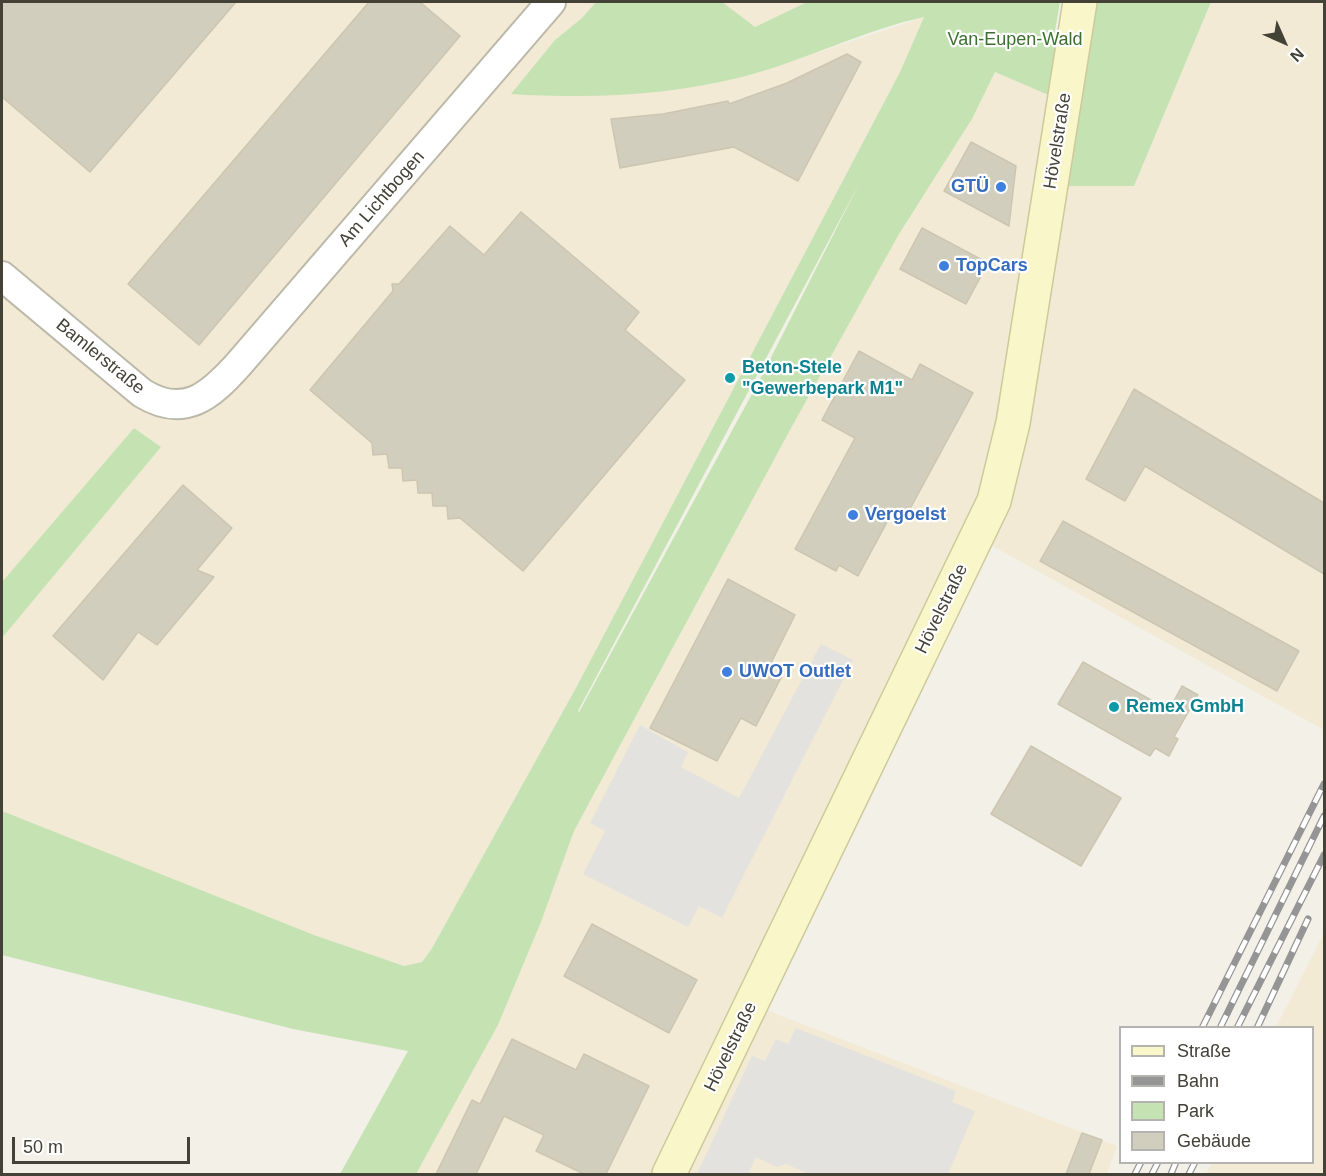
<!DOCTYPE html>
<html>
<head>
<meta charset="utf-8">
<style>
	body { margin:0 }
	#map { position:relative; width:1326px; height:1176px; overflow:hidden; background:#f2f0e7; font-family:Arial,sans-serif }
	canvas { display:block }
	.frame { position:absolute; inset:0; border:3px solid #444136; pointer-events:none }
	.legend { position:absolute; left:1119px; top:1026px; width:195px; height:138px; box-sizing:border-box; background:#fff; border:2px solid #b4b3af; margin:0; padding:8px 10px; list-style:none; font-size:18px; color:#444136 }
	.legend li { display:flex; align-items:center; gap:12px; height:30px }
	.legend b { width:30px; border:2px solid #b4b3af }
	.north { position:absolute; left:1254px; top:12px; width:60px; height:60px; -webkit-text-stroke:4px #fff; paint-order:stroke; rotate:135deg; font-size:16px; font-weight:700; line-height:24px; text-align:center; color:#444136 }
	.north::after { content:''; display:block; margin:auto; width:21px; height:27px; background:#444136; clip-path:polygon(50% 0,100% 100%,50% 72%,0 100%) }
	.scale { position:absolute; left:12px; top:1137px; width:178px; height:27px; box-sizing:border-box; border:3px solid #444136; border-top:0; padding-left:8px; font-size:18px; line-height:21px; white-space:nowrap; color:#444136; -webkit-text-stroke:4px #fff; paint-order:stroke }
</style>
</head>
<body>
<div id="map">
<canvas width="1326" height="1176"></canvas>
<div class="frame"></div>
<ul class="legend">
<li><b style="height:8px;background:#f9f6c9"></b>Straße</li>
<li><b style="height:8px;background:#959595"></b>Bahn</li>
<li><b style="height:16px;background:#c5e2b3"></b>Park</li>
<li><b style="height:16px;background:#d2cebd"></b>Gebäude</li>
</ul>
<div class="north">N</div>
<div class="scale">50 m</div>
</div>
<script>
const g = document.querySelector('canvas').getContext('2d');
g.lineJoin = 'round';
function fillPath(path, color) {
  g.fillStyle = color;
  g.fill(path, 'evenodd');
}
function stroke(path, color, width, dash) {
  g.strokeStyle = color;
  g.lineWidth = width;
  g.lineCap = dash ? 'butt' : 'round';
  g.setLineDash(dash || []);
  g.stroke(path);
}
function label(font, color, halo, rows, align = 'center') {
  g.font = font + ' Arial,sans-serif';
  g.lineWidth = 4.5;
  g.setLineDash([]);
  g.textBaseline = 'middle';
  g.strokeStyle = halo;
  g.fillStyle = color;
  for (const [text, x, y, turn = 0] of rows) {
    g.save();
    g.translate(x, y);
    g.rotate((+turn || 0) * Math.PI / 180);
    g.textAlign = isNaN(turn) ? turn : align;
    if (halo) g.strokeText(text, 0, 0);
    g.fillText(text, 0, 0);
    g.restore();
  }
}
fillPath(new Path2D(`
	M2,2H596L582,18L555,40L747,76L924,17L900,72L577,686L431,950L422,962L404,966L314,935L2,812V638L161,447L134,428L2,582Z
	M722,2H807L755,27Z
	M1211,2H1324V730L978,538L1055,186H1134Z
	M995,72L1060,100L1009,429L666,1174H416L498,1025L541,922L574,831L790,430L899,234L972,119Z
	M1324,933V1174H1206L1212,1163L1312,1162V1028L1276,1027Z
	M756,1006L1117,1146L1107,1174H674Z`), '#f2ead4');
fillPath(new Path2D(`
	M596,2H722L755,27L807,2H1060L1054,37L1060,100L995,72L972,119L899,234L790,430L574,831L541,922L498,1025L416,1174H340L408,1051L293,1029L2,955V811L314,935L404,966L422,962L431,950L577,686L900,72L924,17C864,30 806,60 746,76C667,96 593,99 511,94L555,40L582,18ZM860,182L759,381L579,712L578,711Z
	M1085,2H1211L1134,186H1055Z
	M134,428L161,447L2,638V582Z`), '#c5e2b3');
fillPath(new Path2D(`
	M821,644L853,660L722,918L699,906L688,927L583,874L605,831L590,823L640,725L688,752L681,767L739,798Z
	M796,1028L956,1091L952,1102L975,1111L948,1174H809L786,1164L777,1167L756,1157L748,1174H697L752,1056L765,1061L776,1039L788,1044Z`), '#e3e2de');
const building = new Path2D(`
	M2,2H236L90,172L2,97Z
	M369,2H420L460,36L199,345L128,284Z
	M847,54L861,62L798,181L734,147L620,168L611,119L663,114L728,101L729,104L787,83Z
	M971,142L1016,166L1009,226L944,191Z
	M521,212L639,312L625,330L685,380L523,571L460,518L448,519L447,506H433L432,493H418L417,480L403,481L402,468H389L387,454L373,455L372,443L310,390L393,291L392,284H399L450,226L484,255Z
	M922,228L988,263L966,304L900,269Z
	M859,351L912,380L920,364L973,393L905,518L893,511L858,576L839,565L836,571L795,549L855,438L822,420Z
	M1134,389L1324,503V574L1145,466L1125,501L1086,479Z
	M183,485L232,528L197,570L214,577L157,645L138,632L103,680L53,636Z
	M1063,521L1299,651L1277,691L1040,561Z
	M728,579L795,615L768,669L782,676L756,726L741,718L717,761L650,728Z
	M1083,662L1169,710L1182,686L1198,695L1174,737L1178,739L1169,756L1155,748L1150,756L1058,704Z
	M1031,746L1121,798L1081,866L991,814Z
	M592,924L697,980L669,1033L564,976Z
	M512,1039L576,1070L584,1054L649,1086L606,1174H584L536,1151L544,1135L504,1116L476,1174H436L472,1100L480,1104Z
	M1082,1133L1102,1140L1089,1174H1066Z`);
fillPath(building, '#d2cebd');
stroke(building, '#ccc6b1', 1.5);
const street = new Path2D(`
	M2,276L142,393C184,419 210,396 238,365L551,2`);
const secondary = new Path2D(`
	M669,1174L994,501L1013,423L1080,2`);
stroke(street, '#bcb9aa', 32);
stroke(secondary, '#cdc99a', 36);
stroke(street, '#fff', 28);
stroke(secondary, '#f9f6c9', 33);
const rail = new Path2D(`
	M1202,1028L1324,784
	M1220,1028L1324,816
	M1237,1028L1324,855
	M1257,1028L1308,919
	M1135,1174L1141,1162
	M1152,1174L1158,1162
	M1171,1174L1176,1162
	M1189,1174L1195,1162`);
stroke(rail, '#959595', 7);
stroke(rail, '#fff', 4.5, [14]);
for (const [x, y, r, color] of [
	[1001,187,6,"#3f7fe0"],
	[944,266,6,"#3f7fe0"],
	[730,378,6,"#0f9aa8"],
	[853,515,6,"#3f7fe0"],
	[727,672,6,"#3f7fe0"],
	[1114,707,6,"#0f9aa8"]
]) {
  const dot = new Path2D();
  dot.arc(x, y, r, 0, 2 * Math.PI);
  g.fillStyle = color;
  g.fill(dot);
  stroke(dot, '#fff', 2);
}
label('18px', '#3c702f', '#fff', [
	["Van-Eupen-Wald",1015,40]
]);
label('18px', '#444136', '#fff', [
	["Hövelstraße",1058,141,-81],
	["Am Lichtbogen",382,199,-49],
	["Bamlerstraße",100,357,39],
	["Hövelstraße",942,609,-64],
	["Hövelstraße",731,1047,-64]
]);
label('bold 18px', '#366cbe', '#fff', [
	["GTÜ",989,187,"right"],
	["TopCars",956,266],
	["Vergoelst",865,515],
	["UWOT Outlet",739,672]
], 'left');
label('bold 18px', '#0d838f', '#fff', [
	["Beton-Stele",742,368],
	["\"Gewerbepark M1\"",742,389],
	["Remex GmbH",1126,707]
], 'left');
</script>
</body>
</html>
